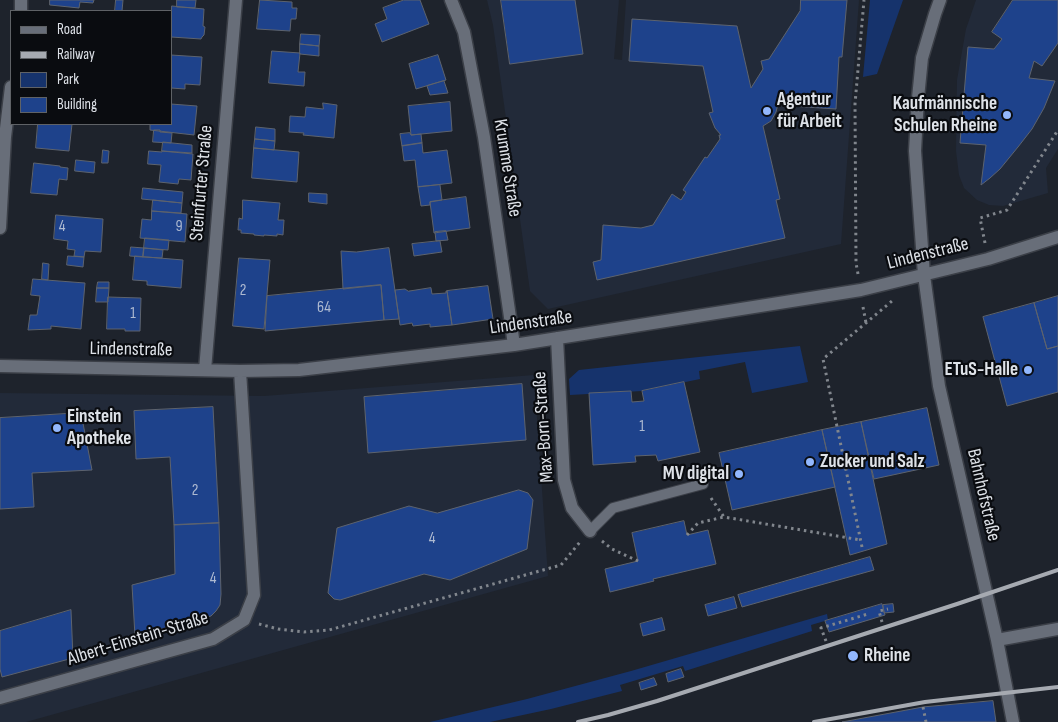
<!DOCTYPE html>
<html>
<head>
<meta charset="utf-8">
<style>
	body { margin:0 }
	#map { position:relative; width:1058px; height:722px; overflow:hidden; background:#1e232c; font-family:"Sofia Sans Condensed",sans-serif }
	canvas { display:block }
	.legend { position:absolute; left:10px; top:10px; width:162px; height:115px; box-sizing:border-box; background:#0a0c10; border:1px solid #5f6266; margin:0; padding:6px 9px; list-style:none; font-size:15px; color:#dee2e8 }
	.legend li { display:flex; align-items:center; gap:10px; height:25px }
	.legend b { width:25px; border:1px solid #5f6266 }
</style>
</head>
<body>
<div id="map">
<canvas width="1058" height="722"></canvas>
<ul class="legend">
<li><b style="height:6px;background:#686e79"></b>Road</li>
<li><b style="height:6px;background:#a6aab1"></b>Railway</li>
<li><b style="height:14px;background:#16336c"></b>Park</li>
<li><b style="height:14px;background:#1e428b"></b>Building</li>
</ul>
</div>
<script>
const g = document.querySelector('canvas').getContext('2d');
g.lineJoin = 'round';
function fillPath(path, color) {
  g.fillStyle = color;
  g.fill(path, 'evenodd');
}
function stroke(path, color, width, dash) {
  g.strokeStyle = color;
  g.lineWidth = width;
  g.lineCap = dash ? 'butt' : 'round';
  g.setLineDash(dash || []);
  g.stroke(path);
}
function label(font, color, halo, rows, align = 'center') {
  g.font = font + ' "Sofia Sans Condensed",sans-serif';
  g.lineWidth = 4.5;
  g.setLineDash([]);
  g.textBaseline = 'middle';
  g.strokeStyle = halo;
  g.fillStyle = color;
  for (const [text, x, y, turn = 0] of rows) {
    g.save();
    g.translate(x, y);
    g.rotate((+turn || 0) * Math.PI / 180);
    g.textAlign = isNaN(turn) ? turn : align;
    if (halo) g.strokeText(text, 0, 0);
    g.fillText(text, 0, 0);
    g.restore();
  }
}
fillPath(new Path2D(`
	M487,0H619L614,59L622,60L626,0H859L841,244L548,309L530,291L493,25Z
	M976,0H1058V149L1046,168L1048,193L1003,206L989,205L977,200L964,188L959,175L956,151L957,80L966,29Z
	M534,375L548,576L26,722H0V393L264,396Z`), '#222a39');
fillPath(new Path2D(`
	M870,0H903L877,74L863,77Z
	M800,346L808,382L752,393L745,362L699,371L700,379L642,391L570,395L569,379L579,370Z
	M827,614L828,620L811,625L812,631L685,671L683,666L620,685L622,691L551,709L490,722H430L527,699L631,671Z`), '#16336c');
const building = new Path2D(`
	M50,0H94L93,3L80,2L79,8L50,5Z
	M116,0H123L122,11H115Z
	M177,0H196L195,8L177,7Z
	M260,0L292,2V8H297L296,19H291L290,31L257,29Z
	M404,0H420L429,24L382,42L375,24L387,19L383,8Z
	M501,0H575L583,54L510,64Z
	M801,0H847L842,57H839L836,109L791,106L792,94L777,98L778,104L776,112L771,121L763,126L780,199L776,200L785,238L597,280L593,262L601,260L603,225L641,228L653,225L672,194L681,200L686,192L683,190L705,157L707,158L720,139L719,135H721L715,128L709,113L713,112L703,66L629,61L632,19L737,26L751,88L763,69L761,61L769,59L800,11Z
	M1013,0H1058V43L1042,66L1034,61L1029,78L1055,81L1044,108L1032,129L1018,147L1000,169L990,178L981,185L986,145L960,143L968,47L994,49L1002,39L992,32Z
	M172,6L204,9L203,26L205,27L204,35L202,37L201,39L171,37Z
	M301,34L320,35L319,46L300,44Z
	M300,44L319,46V56L300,54Z
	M272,51L300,53L298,72H305L304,86L269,83Z
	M171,55L202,57L200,85L185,84V89L171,88Z
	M438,55L446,80L416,89L409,64Z
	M444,81L448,93L430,95L427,86Z
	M450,102L452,131L411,135L408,106Z
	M323,103L337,105L334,138L303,135L304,133L289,132L290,116L305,117L306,107L323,109Z
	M171,104L197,106L194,135L150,130V124H171Z
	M38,124H72L69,151L36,148Z
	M256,127L275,129V141L255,139Z
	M154,130H160V132L172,133L171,143L153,142Z
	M410,133L411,135L421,134L422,143L402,146L400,134Z
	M255,139L275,141L274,150L254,148Z
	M163,142L192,145V153L162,151Z
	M422,143L423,153L447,150L452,183L418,187L415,160L404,161L402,146Z
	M254,148L299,152L297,182L252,178Z
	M103,150L109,151L108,163H102Z
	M149,151L162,152V151L193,154L191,180L179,179L178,184L159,182L161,165L148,164Z
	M76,160L95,162L94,173L75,171Z
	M34,163L60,166V167L68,168L67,180L59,179L57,195L31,193Z
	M440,185L442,200L430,202V205L421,206L418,187Z
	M143,188L183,192L182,203L142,199Z
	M309,193L327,194V204L309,202Z
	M466,197L470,228L434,233L430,202Z
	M153,200L182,203L181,213L152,211Z
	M243,200L280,203L278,220H284L283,235L277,234V236L264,235V236L254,235V234L241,233V230H238L239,218L242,219Z
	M152,211L187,214L185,242L140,238L142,219L151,220Z
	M56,215L103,219L101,252L85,251L84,257L74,256L75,250L67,249L68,241L54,239Z
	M446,231L448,240L436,241L435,232Z
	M145,238L169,240L168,250L144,248Z
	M440,241L442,252L414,256L412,244Z
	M131,247L144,248L143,257L130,256Z
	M144,248L163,250L162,258L143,257Z
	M389,248L399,319L384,320L381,285L343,289L341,251L356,252Z
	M68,256L84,257L83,267L67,265Z
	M135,256L183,260L181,288L147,285V281L133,280Z
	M239,258L270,260L264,329L233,326Z
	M43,263L49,264L48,280L42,279Z
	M33,279L85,283L81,329L51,326V329L28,330L30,315H37L40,296L31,295Z
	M98,282H109V288H97Z
	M381,285L384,320L265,331L267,296Z
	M488,286L493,319L452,325L447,291Z
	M97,288H109L108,302H96Z
	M431,288L432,294L446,293V291H447L452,325L430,327V324L413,326L412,323L400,325L395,290L405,289L408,291Z
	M1058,296V346L1047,349L1034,303Z
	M108,297L141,298L140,331H125V329H107Z
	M1034,303L1047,349L1058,346V392L1007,406L983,317Z
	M684,382L700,452L658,461L656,455L635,456L636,462L593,465L589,393L631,391L632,402L644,401L642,391Z
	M522,384L526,440L368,453L364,397Z
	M213,407L219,523L174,525L170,457L136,459L134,411Z
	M927,408L939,465L874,479L861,422Z
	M81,413L92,470L32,473L34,507L0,509V418Z
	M861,422L887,544L850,555L822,430Z
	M822,430L835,487L732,510L719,453Z
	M519,490L528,493L533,500L527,549L450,580L424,574L340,600L334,599L328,593L337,528L409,506L437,513Z
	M684,521L687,535L708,530L716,564L653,579L654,581L610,592L605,569L638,561L632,533Z
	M219,523L221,594L220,605L216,611L211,616L135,636L132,585L175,574L174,525Z
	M870,557L874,570L742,607L738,595Z
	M734,597L737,608L708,616L705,605Z
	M882,604L885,615L829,632L825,621Z
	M893,604L894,612L884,613L883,605Z
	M71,610L73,658L2,677L0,669V631Z
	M662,618L665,630L643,636L640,624Z
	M681,669L684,677L668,682L666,674Z
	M654,678L657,685L641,690L639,683Z
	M993,701L996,722H842L923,707Z`);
fillPath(building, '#1e428b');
stroke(building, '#5d636e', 1);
const service = new Path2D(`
	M590,531L613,508L703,484`);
const minor = new Path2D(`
	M451,0L464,32L484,137L514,345
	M940,0L935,14L922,58L918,98L915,151L924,275L939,386L997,640L1013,722
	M21,11V0
	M0,228L5,137L11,87
	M557,338L564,480L572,508L590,531
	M0,366L240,371L299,370L514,345L861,290L988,259L1058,237
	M205,370L236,0
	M997,640L1058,629
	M0,698L213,639L244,620L254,595L240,371`);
stroke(service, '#3b3f47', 12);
stroke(minor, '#3b3f47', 15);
stroke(new Path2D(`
	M985,243L980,218L1007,210L1058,130
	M858,274L856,263L855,104L864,0
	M863,307L866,323
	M711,498L724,517L861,540
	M687,535L698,523L724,517
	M602,541L612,549L638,561
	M862,547L823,359L892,301
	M882,622L879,611L888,609
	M259,624L278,629L304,632L329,630L561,565L580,542
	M826,641L821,628L868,614
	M923,707L926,722`), '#81868d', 3, [2.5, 4]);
stroke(service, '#686e79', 10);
stroke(minor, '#686e79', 12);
stroke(new Path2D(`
	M578,722L608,715L657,701L957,604L1058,570
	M814,722L925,702L1058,687`), '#a6aab1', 4);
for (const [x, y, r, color] of [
	[767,111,5,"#92b7fd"],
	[1007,115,5,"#92b7fd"],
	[1028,370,5,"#92b7fd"],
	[57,428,5,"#92b7fd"],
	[810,462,5,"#92b7fd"],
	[739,474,5,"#92b7fd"],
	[853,656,6,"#92b7fd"]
]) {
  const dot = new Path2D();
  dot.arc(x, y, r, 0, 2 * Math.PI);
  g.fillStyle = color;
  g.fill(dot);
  stroke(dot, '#0a0c10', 2);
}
label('16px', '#aebad1', null, [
	["4",62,227],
	["9",179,227],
	["2",243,291],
	["64",324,308],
	["1",133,314],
	["1",642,427],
	["2",195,491],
	["4",432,539],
	["4",213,579]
]);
label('bold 19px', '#dee2e8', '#0a0c10', [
	["Agentur",777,100],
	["für Arbeit",777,122],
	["Kaufmännische",997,104,"right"],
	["Schulen Rheine",997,126,"right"],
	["ETuS-Halle",1018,370,"right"],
	["Einstein",67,417],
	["Apotheke",67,439],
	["Zucker und Salz",820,462],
	["MV digital",729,474,"right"],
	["Rheine",864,656]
], 'left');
label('19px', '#dee2e8', '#0a0c10', [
	["Krumme Straße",507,168,81],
	["Steinfurter Straße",202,183,-85],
	["Lindenstraße",928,254,-14],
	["Lindenstraße",531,323,-8],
	["Lindenstraße",131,350,1],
	["Max-Born-Straße",544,427,-94],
	["Bahnhofstraße",983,495,77],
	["Albert-Einstein-Straße",138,639,-17]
]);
</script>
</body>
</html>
